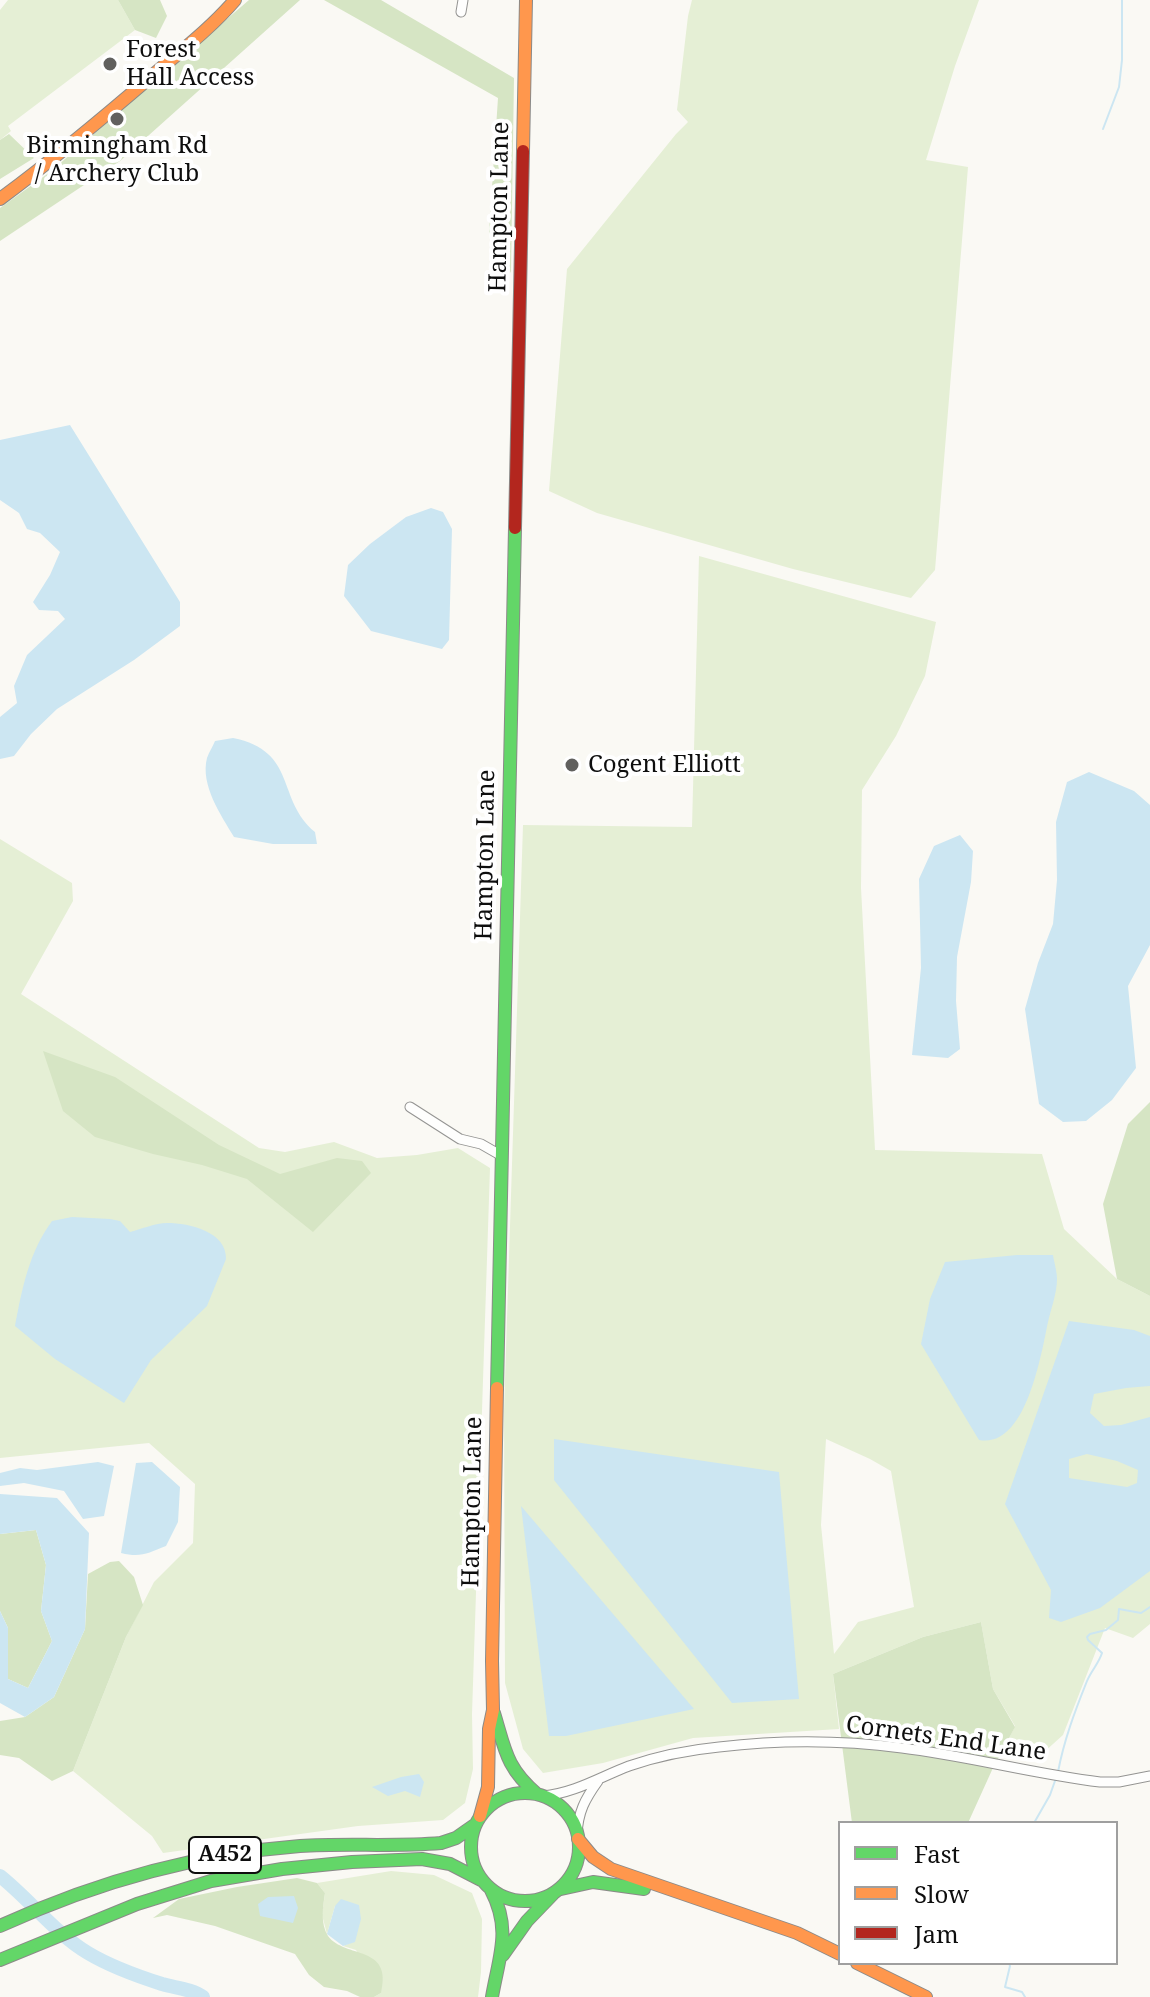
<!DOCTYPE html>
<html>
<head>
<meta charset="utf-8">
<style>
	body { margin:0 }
	#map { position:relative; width:1150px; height:1997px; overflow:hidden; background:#faf9f4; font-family:"Noto Serif",serif }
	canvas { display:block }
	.legend { position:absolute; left:838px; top:1821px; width:280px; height:144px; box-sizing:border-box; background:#fff; border:2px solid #9f9f9f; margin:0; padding:10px 14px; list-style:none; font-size:24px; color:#0e0e0e }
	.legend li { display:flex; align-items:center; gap:16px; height:40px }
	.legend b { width:40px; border:2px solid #9f9f9f }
</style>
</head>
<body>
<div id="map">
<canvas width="1150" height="1997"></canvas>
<ul class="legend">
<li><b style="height:10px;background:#63d668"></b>Fast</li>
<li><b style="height:10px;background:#ff974d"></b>Slow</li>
<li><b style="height:10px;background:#b3261e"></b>Jam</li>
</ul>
</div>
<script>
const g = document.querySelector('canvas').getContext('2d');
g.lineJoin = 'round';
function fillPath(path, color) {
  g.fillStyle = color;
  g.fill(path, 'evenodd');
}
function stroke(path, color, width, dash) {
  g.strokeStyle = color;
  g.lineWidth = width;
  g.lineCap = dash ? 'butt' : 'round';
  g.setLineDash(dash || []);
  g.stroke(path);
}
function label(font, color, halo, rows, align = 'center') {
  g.font = font + ' "Noto Serif",serif';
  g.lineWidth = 8;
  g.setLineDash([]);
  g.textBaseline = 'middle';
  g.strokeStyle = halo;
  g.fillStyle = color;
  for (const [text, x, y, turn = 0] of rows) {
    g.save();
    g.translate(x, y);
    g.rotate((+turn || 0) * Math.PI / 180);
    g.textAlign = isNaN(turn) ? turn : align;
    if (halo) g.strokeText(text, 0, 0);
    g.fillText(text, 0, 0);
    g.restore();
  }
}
fillPath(new Path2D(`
	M8,0H118L135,30L8,126L11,131L0,140V10Z
	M692,0H979L955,66L926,160L968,167L935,570L911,598L793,569L597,513L549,491L567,269L676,134L688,122L677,110L688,16Z
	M699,556L936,622L925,676L896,736L862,790L861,888L875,1150L1042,1154L1064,1229L1117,1279L1150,1296V1624L1133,1638L1105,1628L1063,1735L1043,1753L1005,1747L1015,1726L993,1689L981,1622L923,1637L833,1674L839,1729L693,1738L603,1763L543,1773L523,1749L505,1683L504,1411L523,825L692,827ZM826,1439L870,1459L891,1471L914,1607L858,1622L834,1654L821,1525Z
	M0,839L72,883L73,901L21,994L259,1148L285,1152L334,1142L377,1158L417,1155L458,1148L490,1168L472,1714L473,1769L465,1803L443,1820L358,1826L163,1853L152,1836L73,1771L126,1637L154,1582L193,1543L195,1484L149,1443L0,1458Z
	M391,1871L434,1875L472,1893L482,1919L481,1972L478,1997H374L381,1993L356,1950L343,1946L355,1941L335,1906L327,1934L322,1915L325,1893L317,1883Z`), '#e5efd5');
fillPath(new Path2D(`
	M118,0H160L167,16L156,38L135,30Z
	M249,0H300L120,161L0,241V208L50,172Z
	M324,0H381L514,78L511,273L489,232L498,98Z
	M9,134L34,158L0,179V140Z
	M43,1051L115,1077L219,1145L280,1174L337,1158L362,1161L371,1173L313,1232L247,1179L202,1165L153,1154L95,1137L63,1111Z
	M1150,1102V1296L1117,1279L1103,1204L1128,1124Z
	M36,1530L46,1565L41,1611L52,1641L28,1688L8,1679V1628L0,1611V1534Z
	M119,1561L134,1577L143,1605L126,1637L73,1771L52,1781L19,1758L0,1755V1721L25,1717L54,1697L85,1629L88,1574L110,1562Z
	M981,1622L993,1689L1015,1727L992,1770L968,1823H852L833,1674L923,1637Z
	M297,1878L317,1883L325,1893C323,1907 320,1923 328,1936C345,1959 393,1944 381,1993L374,1997H360L347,1991L324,1987L309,1975L295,1954L215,1926L167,1915L153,1918L179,1899L237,1887Z`), '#d6e5c4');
fillPath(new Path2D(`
	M70,425L180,602V626L134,660L57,709L31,734L14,756L0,759V717L17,703L14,686L27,655L65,619L58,611L39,610L33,602L50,575L60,552L40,533L27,529L19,513L0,500V440Z
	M431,508L443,512L452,529L449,640L442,649L371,631L344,596L348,565L370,544L406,517Z
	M233,738C298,751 276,800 315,832L317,844H273L234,837C221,815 200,785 207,758C209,752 213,746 215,741Z
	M1089,772L1134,791L1150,805V945L1128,986L1136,1068L1112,1100L1086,1121L1063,1122L1039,1104L1025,1009L1038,963L1053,924L1057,880L1056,822L1067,782Z
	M960,835L973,851L971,882L957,957L956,1001L960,1049L948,1058L912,1055L921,968L919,879L934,846Z
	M72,1217L110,1219L120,1221L130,1232C142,1229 155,1223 167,1223C190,1223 227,1232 226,1259L207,1306L151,1360L124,1403L55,1359L15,1326C22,1289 29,1252 52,1221Z
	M1017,1255H1053C1054,1262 1057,1271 1057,1279C1057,1293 1051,1309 1048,1322C1041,1355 1026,1449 979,1440L921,1344L930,1299L945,1262Z
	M1069,1321L1134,1330L1150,1336V1386L1126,1388L1094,1394L1090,1413L1104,1426L1121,1425L1150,1417V1571L1100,1608L1061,1622L1049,1618L1051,1590L1005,1504ZM1087,1454L1117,1461L1138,1470L1137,1483L1127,1487L1069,1478V1459Z
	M554,1439L779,1472L799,1699L732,1703L554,1480Z
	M98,1462L114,1466L104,1516L83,1519L64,1491L24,1483L0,1486V1473L20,1468L37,1470Z
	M152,1462L180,1487L178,1522L166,1546C148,1553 141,1558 121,1553L136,1463Z
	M0,1494L57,1498L89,1533L85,1629L54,1697L25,1717L0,1703V1611L8,1628V1679L28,1688L52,1641L41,1611L46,1565L36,1530L0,1534Z
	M521,1506L694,1709L566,1736H549Z
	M419,1774L424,1782L420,1797L405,1791L388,1796L372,1787L401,1777Z
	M294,1896L298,1908L293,1923L260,1916L258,1904L268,1897Z
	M341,1899L359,1905L361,1919L355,1942L343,1946L327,1934L335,1906Z`), '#cce6f2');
stroke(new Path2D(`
	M1103,129L1119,87L1122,60V0
	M1058,1772C1064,1740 1075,1711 1087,1681C1091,1671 1099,1663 1102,1653L1088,1640L1087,1637L1090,1634L1106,1630L1118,1620L1119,1609L1141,1613L1150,1607
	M1034,1823L1050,1795L1056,1778
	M1009,1963L1010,1966L1005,1987L1022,1992L1025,1997`), '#cce6f2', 2);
stroke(new Path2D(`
	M0,1876C29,1899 57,1935 88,1953C108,1965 140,1977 162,1984C176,1988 192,1989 203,1997`), '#cce6f2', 14);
const street = new Path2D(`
	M461,12L463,0
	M410,1107L460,1139L481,1144L502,1156
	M543,1796C575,1793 600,1777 629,1766C658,1756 688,1750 719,1747C779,1740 841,1740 902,1748C968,1756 1034,1774 1100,1782H1119L1150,1776
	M577,1835C578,1812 585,1799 598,1781`);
const fast = new Path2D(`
	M497,1388L515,528
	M494,1713C505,1749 506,1768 537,1794
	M471 1847a54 54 0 1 1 108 0a54 54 0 1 1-108 0Z
	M561,1889L593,1882L644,1889
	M491,1890C512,1930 499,1956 492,1997
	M0,1926C96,1882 194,1854 300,1846C347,1843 394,1847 441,1843L456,1838L476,1824
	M503,1955L527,1921L553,1894
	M0,1960L137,1904L211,1881L282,1869L352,1862L422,1859L450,1864L481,1880`);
const slow = new Path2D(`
	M523,151L526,0
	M0,199C53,160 103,118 153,75C181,51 211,28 235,0
	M480,1816L488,1787L489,1729L493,1710L492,1661L497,1388
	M578,1839L593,1857L611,1869L797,1933L840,1954
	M857,1963L926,1997`);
const jam = new Path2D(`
	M515,528L523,151`);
stroke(street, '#949492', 11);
stroke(fast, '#8b8a88', 14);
stroke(slow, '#8b8a88', 14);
stroke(jam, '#8b8a88', 14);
stroke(street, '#fefefd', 9);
stroke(fast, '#63d668', 12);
stroke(slow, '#ff974d', 12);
stroke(jam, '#b3261e', 12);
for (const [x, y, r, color] of [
	[110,64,8,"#61605e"],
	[117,119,8,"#61605e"],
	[572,765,8,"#61605e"]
]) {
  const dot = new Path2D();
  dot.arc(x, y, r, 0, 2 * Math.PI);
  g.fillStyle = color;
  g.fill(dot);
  stroke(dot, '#fff', 3);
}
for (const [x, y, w] of [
	[225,1855,72]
]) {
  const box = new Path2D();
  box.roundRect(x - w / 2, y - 18, w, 36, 6);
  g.fillStyle = '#fff';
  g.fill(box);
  stroke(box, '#0e0e0e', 2);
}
label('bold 22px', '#0e0e0e', null, [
	["A452",225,1855]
]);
label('24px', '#0e0e0e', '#fff', [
	["Forest",126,50],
	["Hall Access",126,78],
	["Birmingham Rd",117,146,"center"],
	["/ Archery Club",117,174,"center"],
	["Cogent Elliott",588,765]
], 'left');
label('24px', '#0e0e0e', '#fff', [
	["Hampton Lane",500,207,-89],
	["Hampton Lane",486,855,-89],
	["Hampton Lane",473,1502,-89],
	["Cornets End Lane",946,1739,8]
]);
</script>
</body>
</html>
